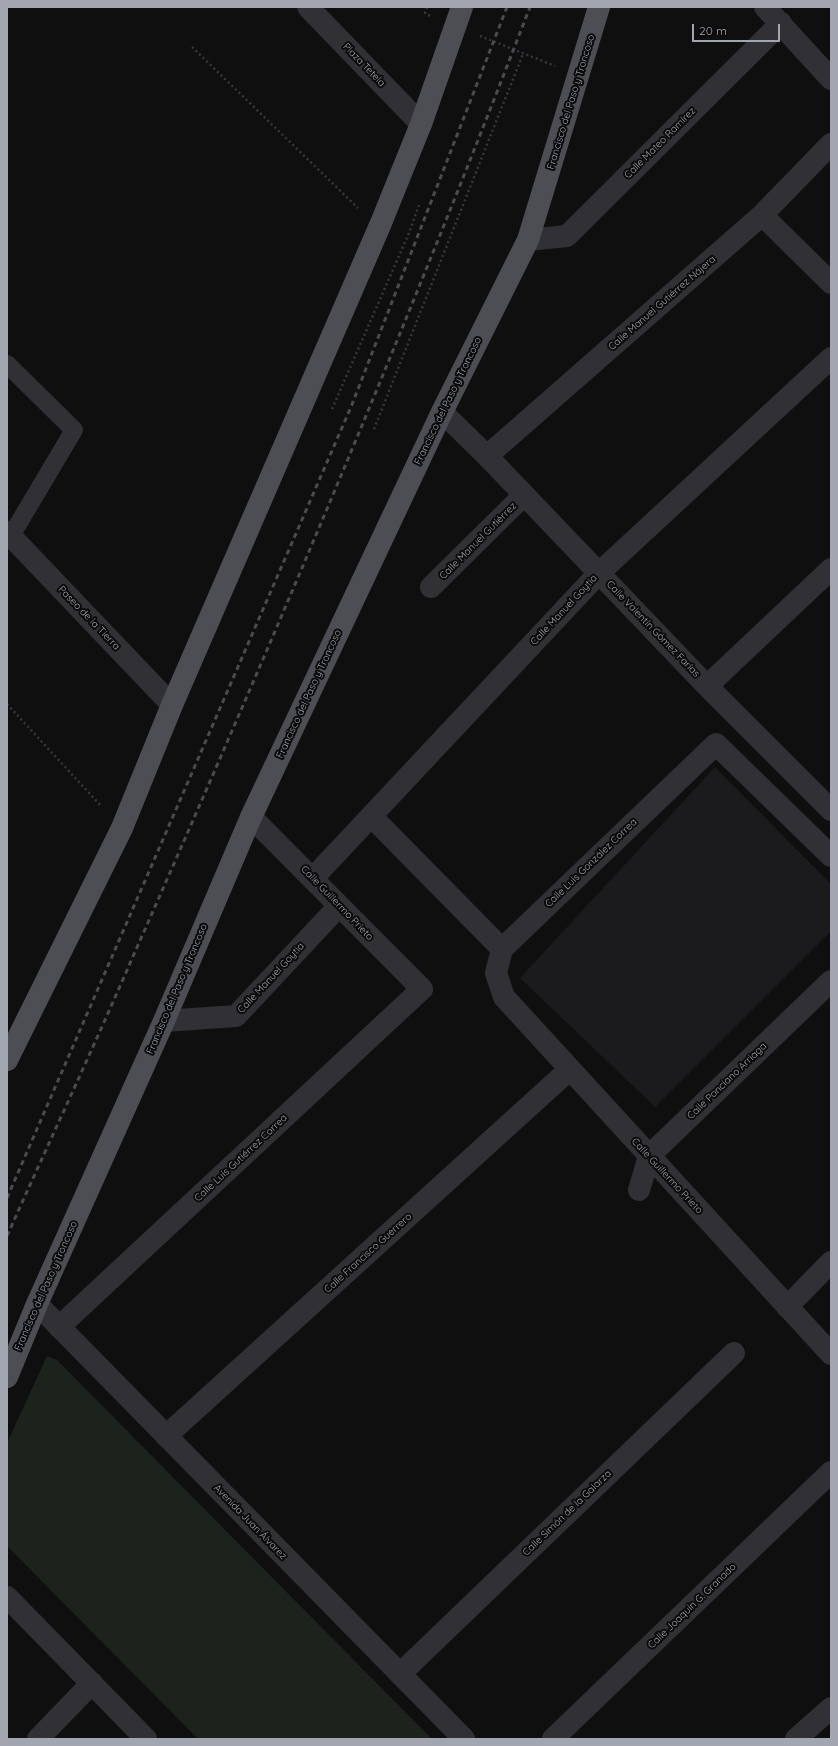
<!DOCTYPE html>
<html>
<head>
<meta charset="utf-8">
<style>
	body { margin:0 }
	#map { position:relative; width:838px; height:1746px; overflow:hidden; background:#0f0f10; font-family:Quicksand,sans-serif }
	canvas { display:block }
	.frame { position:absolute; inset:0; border:8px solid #a2a6b0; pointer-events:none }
	.scale { position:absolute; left:692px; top:24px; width:88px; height:18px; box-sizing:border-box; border:2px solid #a2a6b0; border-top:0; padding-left:5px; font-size:12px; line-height:14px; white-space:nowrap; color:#a2a6b0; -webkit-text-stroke:3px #0a0a0b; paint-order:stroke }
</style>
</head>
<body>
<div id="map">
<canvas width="838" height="1746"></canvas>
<div class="frame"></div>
<div class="scale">20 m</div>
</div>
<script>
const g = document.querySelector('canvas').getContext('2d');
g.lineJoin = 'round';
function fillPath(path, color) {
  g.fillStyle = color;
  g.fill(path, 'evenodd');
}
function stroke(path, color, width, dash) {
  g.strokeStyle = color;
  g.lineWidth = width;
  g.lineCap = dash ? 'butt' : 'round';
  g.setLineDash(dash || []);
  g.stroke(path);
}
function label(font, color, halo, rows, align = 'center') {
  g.font = font + ' Quicksand,sans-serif';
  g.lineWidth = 4;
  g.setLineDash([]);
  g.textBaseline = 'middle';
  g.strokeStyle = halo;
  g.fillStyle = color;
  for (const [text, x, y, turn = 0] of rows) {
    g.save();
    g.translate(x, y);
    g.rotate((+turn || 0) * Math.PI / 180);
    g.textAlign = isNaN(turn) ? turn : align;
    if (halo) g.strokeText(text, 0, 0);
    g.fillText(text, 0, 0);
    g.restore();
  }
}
fillPath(new Path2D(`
	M715,767L831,884V931L655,1107L520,978Z`), '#1b1b1d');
fillPath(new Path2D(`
	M47,1356L57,1360L432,1739H198L7,1546V1443Z`), '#1c231d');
stroke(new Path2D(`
	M427,7L425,13L430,16
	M480,36L555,66
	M192,47L358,208
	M332,409L409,233L419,205
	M374,429L523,54
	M7,704L102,807`), '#37383c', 2.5, [2, 3]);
stroke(new Path2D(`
	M7,364L74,430L11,536`), '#313135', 18);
stroke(new Path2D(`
	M308,7L421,124
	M762,215L831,283
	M528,240L567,236L781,23
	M442,412L487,456L707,686L831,810
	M487,456L762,215L831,144
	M7,532L172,705
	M431,587L524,495
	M707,686L831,569
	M372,817L502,949
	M831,856L716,744L502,949L496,973L504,997L831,1354
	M313,878L599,573L831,358
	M164,1021L236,1016L339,906
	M639,1190L649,1156L831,981
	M787,1307L831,1262
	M59,1327L422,989L251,817
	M166,1436L569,1070
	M400,1674L734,1353
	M38,1739L92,1683
	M553,1739L831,1472
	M796,1739L831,1708`), '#313135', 22);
stroke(new Path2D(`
	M765,7L831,79
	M37,1304L464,1739
	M7,1597L146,1739`), '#313135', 22);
stroke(new Path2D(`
	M7,1060L122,828L172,705L381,223L421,124L462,7
	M7,1377L37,1304L164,1021L251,817L442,412L528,240L599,7`), '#4d4e54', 22);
stroke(new Path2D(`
	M7,1198L351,407L507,7
	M7,1236C49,1142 93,1049 134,954C273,641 407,326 530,7`), '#4a4b50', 3, [5, 4]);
label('10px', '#a2a6b0', '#0a0a0b', [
	["Plaza Tetela",364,65,46],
	["Francisco del Paso y Troncoso",571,102,-73],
	["Calle Mateo Ramírez",660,143,-45],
	["Calle Manuel Gutiérrez Nájera",662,303,-41],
	["Francisco del Paso y Troncoso",448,401,-64],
	["Calle Manuel Gutiérrez",478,541,-45],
	["Calle Manuel Goytia",564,610,-47],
	["Paseo de la Tierra",89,618,46],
	["Calle Valentín Gómez Farías",653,629,46],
	["Francisco del Paso y Troncoso",309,694,-65],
	["Calle Luis González Correa",591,863,-44],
	["Calle Guillermo Prieto",337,903,46],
	["Calle Manuel Goytia",271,978,-47],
	["Francisco del Paso y Troncoso",177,989,-67],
	["Calle Ponciano Arriaga",727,1081,-44],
	["Calle Luis Gutiérrez Correa",241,1158,-43],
	["Calle Guillermo Prieto",667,1176,47],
	["Calle Francisco Guerrero",368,1253,-42],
	["Francisco del Paso y Troncoso",46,1286,-66],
	["Calle Simón de la Galarza",567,1513,-44],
	["Avenida Juan Álvarez",250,1522,46],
	["Calle Joaquín G. Granado",692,1606,-44]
]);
</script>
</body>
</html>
